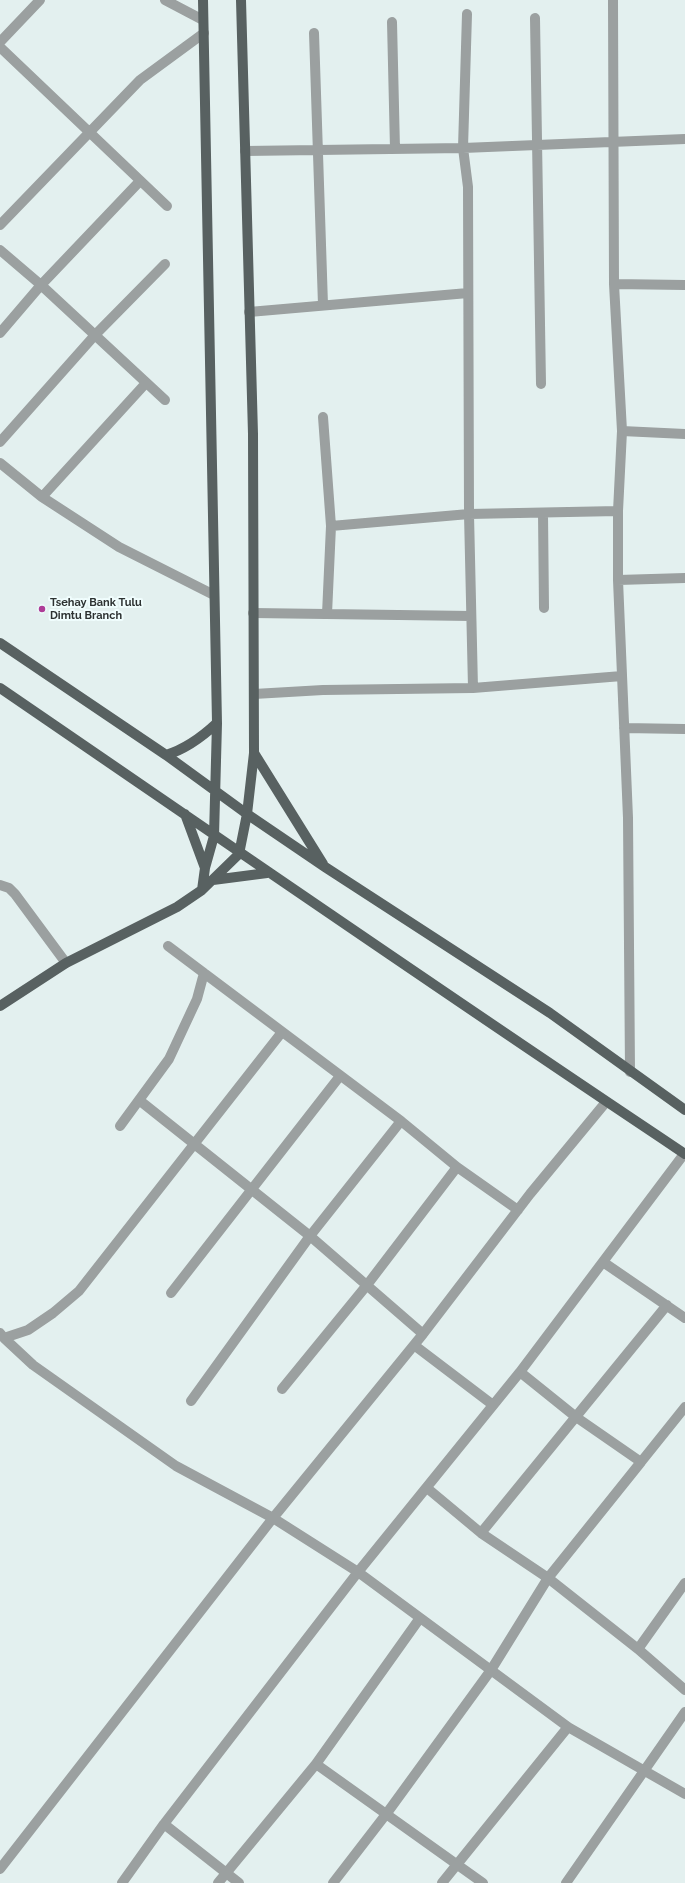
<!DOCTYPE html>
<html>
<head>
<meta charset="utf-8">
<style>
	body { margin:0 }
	canvas { display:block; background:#e3f0ef }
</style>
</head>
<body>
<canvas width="685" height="1883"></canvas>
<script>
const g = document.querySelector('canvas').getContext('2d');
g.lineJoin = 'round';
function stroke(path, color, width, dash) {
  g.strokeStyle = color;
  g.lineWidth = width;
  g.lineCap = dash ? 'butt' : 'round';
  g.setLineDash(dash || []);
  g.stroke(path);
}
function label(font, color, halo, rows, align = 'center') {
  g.font = font + ' Raleway,sans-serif';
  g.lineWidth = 4;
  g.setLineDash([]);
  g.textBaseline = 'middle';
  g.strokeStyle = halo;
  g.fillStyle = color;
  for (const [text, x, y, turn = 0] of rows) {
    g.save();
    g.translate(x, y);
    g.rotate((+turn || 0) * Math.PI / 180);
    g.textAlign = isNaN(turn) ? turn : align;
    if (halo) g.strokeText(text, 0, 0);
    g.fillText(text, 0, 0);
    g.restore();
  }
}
stroke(new Path2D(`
	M165,0L203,20
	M613,0L614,284L622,431L618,511V580L628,818L630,1072
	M467,14L463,148L468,187L469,514L473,688
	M535,18L541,384
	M392,22L395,149
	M314,33L323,305
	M0,42L40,0
	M0,47L167,206
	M245,151L463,148L685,139
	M0,225L140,80L204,33
	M0,250L41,285L165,400
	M614,284L685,285
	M249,312L468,293
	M0,333L41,285L140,181
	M323,417L331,526L327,614
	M622,431L685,434
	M0,442L95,335L165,264
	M0,463L42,497L119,547L214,595
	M42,497L146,383
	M543,513L544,608
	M331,526L469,514L618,511
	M618,580L685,578
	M253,613L471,616
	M254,694L323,690L473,688L622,676
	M624,728L685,729
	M0,885L9,888L15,894L66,963
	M168,946L401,1121L457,1167L518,1210
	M139,1100L310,1236L423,1334
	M120,1126L169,1059L197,999L204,973
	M603,1262L685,1318
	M171,1293L340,1076
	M0,1333L4,1338L33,1365L176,1466L273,1518L358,1572L568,1727L685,1794
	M4,1338L28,1330L53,1313L79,1291L282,1032
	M414,1345L493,1405
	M520,1372L576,1417L641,1462L685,1407
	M282,1389L367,1285L457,1167
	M191,1401L310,1236L401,1121
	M427,1488L481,1533L548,1578L638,1649L685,1690
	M481,1533L667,1305
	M638,1649L685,1583
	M316,1764L483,1883
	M164,1824L239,1883
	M0,1869L273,1518L423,1334L530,1194L606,1102
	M122,1883L164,1824L358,1572L520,1372L684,1154
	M218,1883L316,1764L420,1618
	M333,1883L387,1813L491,1670L548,1578L641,1462
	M442,1883L568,1727
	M566,1883L685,1712`), '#9ba0a0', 10);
stroke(new Path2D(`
	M0,643L166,755L247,814L325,867L550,1013L685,1110
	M0,688C228,844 455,1001 685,1154
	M254,753L323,864
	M166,755C186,749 202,737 217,723
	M185,814L205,868
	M213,880L267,873
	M202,890L205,868L214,836L217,723L203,0
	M0,1006L66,963L177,907L202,890L239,854L247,814L254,753L253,434L241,0`), '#586161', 10);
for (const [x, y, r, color] of [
	[42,609,4,"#ae3c97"]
]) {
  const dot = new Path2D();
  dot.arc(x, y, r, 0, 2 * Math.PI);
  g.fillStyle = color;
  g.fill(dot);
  stroke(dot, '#f0fdfd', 1.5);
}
label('bold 11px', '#2d3232', '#f0fdfd', [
	["Tsehay Bank Tulu",50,603],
	["Dimtu Branch",50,616]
], 'left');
</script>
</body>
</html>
